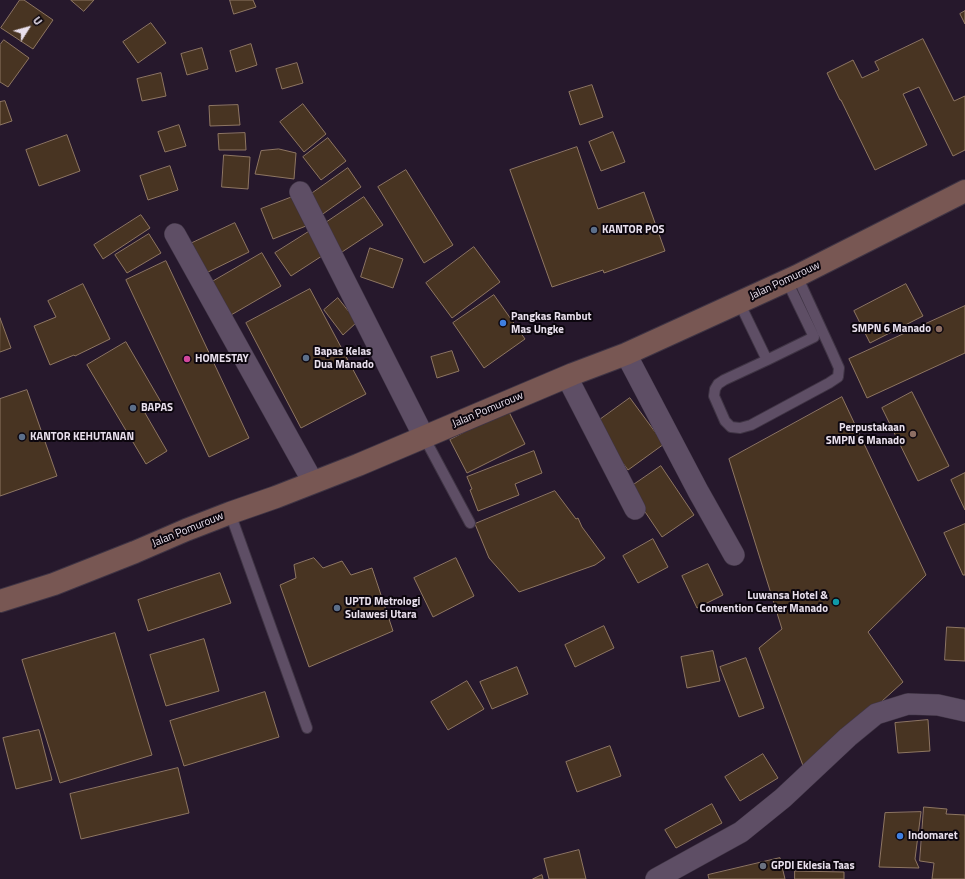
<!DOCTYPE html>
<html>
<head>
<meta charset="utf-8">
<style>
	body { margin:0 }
	#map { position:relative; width:965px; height:879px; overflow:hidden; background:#26182c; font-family:"Titillium Web",sans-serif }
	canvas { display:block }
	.north { position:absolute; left:8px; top:8px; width:40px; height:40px; -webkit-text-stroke:3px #0c060e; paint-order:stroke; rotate:53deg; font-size:11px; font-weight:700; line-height:16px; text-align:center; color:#e9e0ed }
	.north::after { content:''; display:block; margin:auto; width:14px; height:18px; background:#e9e0ed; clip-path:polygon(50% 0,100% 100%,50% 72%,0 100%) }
</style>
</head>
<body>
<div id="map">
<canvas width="965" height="879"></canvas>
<div class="north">U</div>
</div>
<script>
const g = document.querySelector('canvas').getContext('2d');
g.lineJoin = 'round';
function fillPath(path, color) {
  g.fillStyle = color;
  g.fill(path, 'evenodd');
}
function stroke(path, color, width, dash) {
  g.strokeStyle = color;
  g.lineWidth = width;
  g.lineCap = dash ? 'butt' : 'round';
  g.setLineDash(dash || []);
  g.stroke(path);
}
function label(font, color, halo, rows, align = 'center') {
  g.font = font + ' "Titillium Web",sans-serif';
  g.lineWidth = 4;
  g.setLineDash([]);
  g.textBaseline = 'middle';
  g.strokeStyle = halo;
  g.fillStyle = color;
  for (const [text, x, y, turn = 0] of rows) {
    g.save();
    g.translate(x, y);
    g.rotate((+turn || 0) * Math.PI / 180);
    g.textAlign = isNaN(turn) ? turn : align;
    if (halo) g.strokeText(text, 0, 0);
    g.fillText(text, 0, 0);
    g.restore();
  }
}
const building = new Path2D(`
	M20,0H24L53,20L33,49L1,28Z
	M71,0H94L84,11Z
	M230,0H253L256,7L234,14Z
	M965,11V24L960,14Z
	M151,23L166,43L138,63L123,42Z
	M923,39L954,101L965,96V150L953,156L919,87L903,94L927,145L875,170L841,100H840L827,73L853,60L862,78L879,70L875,62Z
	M4,40L29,58L8,87L0,82V45Z
	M251,44L257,65L236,72L230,51Z
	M202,48L208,69L187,75L181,54Z
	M297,63L303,83L282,89L276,69Z
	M161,73L166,96L142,101L137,79Z
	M592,85L603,117L580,125L569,92Z
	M5,101L12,121L0,125V102Z
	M303,104L326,134L304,152L280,122Z
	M238,105L240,125L210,126L209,106Z
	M179,125L186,146L165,152L158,132Z
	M613,132L625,162L601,171L589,142Z
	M245,133L246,150H219L218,134Z
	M67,135L80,171L39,186L26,150Z
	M328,138L346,161L321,180L303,157Z
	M577,147L598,209L644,192L665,251L604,273L603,270L552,287L510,170Z
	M279,149L296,153L294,179L255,174L261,151Z
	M224,155L250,157L248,189L222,187Z
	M170,166L178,190L148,200L140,176Z
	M348,168L361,187L320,216L307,197Z
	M406,170L453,245L424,263L378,187Z
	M295,196L306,226L273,239L261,209Z
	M364,197L383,225L342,252L324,224Z
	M141,215L150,228L103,259L94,245Z
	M235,223L249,252L204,274L190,244Z
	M310,231L325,254L291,276L275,253Z
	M149,234L161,253L127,273L115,255Z
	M474,247L500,282L452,318L426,283Z
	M370,248L403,259L393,288L361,277Z
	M262,253L281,286L231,315L212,282Z
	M166,261L249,438L209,457L126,280Z
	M83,284L110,339L75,356L74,355L50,365L34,326L56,317L48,301Z
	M906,284L923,316L870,343L854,311Z
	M310,289L366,394L301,428L246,323Z
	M494,295L525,339L484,368L453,323Z
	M338,298L357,322L343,335L324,310Z
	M965,306V353L867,398L849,359Z
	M0,318L11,348L0,352Z
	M126,342L161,402L145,413L167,451L146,464L87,365Z
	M452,351L459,371L437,378L431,357Z
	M27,390L57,476L0,496V399Z
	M912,392L949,466L918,481L882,408Z
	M842,397L926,575L868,632L903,682L805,771L759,648L782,629L729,459Z
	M630,398L664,444L628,470L594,424Z
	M508,410L525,444L467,473L450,440Z
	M534,451L542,473L515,484L519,495L478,511L470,490L472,489L467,477Z
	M661,466L694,515L662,537L629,488Z
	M965,473V510L951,480Z
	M555,491L576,519L578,518L582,527L605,558L595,565L519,592L489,558L475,524Z
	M965,524V575H963L944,533Z
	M653,539L668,567L638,583L623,556Z
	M314,558L323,568L342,561L351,575L372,568L393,631L309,667L280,585L296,578L294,565Z
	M456,558L474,596L433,617L414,578Z
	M708,564L723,595L697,608L682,576Z
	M220,573L231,603L148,631L138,600Z
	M604,626L614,648L575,667L565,645Z
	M947,627L965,628V661L945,660Z
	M115,633L152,755L60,783L22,660Z
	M204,639L219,691L166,706L150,655Z
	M713,651L720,681L687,688L681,657Z
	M746,658L764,708L739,717L720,667Z
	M517,667L528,694L492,709L480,682Z
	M467,681L484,709L448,730L431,702Z
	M265,692L279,737L184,766L170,721Z
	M928,720L930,751L898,753L895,723Z
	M39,730L52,780L16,789L3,738Z
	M610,746L621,776L577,792L566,762Z
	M763,754L778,778L740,801L725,777Z
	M178,768L189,813L81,839L70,794Z
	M712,804L722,823L676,848L665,830Z
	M924,807L947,809L946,814L965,815V879H932L934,863L920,861Z
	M921,812L915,859L919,868L879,867L885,813Z
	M579,850L586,879H549L544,859Z
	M780,858L785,879H709L708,875Z
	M795,871L844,872V879H795Z
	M542,875L543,879H533Z`);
fillPath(building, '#483422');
stroke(building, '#8e7662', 1);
const lane = new Path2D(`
	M739,302L767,360L724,380L718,384L715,389L714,396L725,421L731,427L740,428L751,425L829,383L838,377L839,368L831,350L797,276
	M767,360L814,337L787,281
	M424,437L470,523
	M230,513L307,728`);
const street = new Path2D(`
	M300,192L424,437
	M175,234L313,482
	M626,354L698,491L734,555
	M567,377L635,509
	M656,879L741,832L783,798L848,737L876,714L908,704L938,705L965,711`);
const secondary = new Path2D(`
	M0,601L54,584L135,552L186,530L230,513L276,497L358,465L573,374L626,354L797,276L965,191`);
stroke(lane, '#3f3444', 12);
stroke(street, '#3f3444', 22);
stroke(secondary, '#3f3444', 24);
stroke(lane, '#5e4e65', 10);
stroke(street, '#5e4e65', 21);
stroke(secondary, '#785753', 22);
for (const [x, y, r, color] of [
	[594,230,4,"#5c6f8a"],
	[503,323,4,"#3f7fe0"],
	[939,329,4,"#8d6e63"],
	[306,358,4,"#5c6f8a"],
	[187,359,4,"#d1479c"],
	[133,408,4,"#5c6f8a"],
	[913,434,4,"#8d6e63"],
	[22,437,4,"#5c6f8a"],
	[836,602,4,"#0f9aa8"],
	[337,608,4,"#5c6f8a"],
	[900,836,4,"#3f7fe0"],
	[763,866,4,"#6b7280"]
]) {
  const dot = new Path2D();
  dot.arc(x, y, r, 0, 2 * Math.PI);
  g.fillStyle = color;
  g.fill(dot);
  stroke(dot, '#0c060e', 1.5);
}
label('bold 11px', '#e9e0ed', '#0c060e', [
	["KANTOR POS",602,230],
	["Pangkas Rambut",511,317],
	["Mas Ungke",511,330],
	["SMPN 6 Manado",931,329,"right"],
	["Bapas Kelas",314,352],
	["Dua Manado",314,365],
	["HOMESTAY",195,359],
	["BAPAS",141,408],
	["Perpustakaan",905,428,"right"],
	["SMPN 6 Manado",905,441,"right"],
	["KANTOR KEHUTANAN",30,437],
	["Luwansa Hotel &",828,596,"right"],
	["Convention Center Manado",828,609,"right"],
	["UPTD Metrologi",345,602],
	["Sulawesi Utara",345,615],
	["Indomaret",908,836],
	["GPDI Eklesia Taas",771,866]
], 'left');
label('11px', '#e9e0ed', '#0c060e', [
	["Jalan Pomurouw",785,281,-25],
	["Jalan Pomurouw",488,410,-23],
	["Jalan Pomurouw",188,530,-22]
]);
</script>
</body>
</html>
